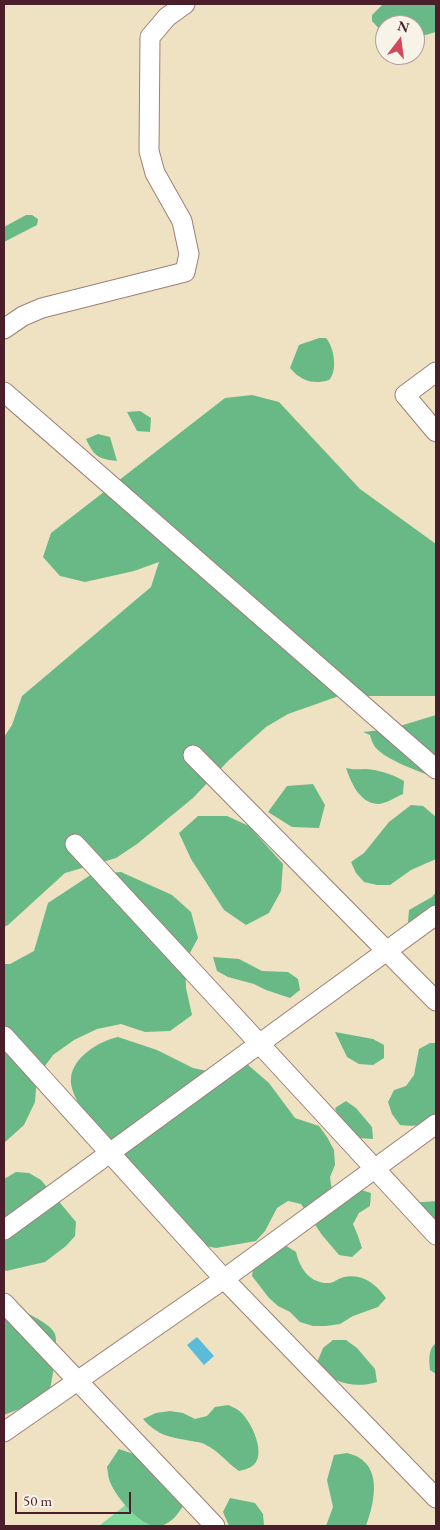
<!DOCTYPE html>
<html>
<head>
<meta charset="utf-8">
<style>
	body { margin:0 }
	#map { position:relative; width:440px; height:1530px; overflow:hidden; background:#eee2c3; font-family:"EB Garamond",serif }
	canvas { display:block }
	.frame { position:absolute; inset:0; border:5px solid #4a1f2b; pointer-events:none }
	.north { position:absolute; left:375px; top:15px; width:50px; height:50px; box-sizing:border-box; background:#f7f3e8; border:1px solid #b29e9c; border-radius:50%; rotate:15deg; font-size:14px; font-weight:700; line-height:20px; text-align:center; color:#4a1f2b }
	.north::after { content:''; display:block; margin:auto; width:18px; height:22px; background:#d1495b; clip-path:polygon(50% 0,100% 100%,50% 72%,0 100%) }
	.scale { position:absolute; left:15px; top:1492px; width:116px; height:22px; box-sizing:border-box; border:2px solid #4a1f2b; border-top:0; padding-left:6px; font-size:15px; line-height:18px; white-space:nowrap; color:#4a1f2b; -webkit-text-stroke:4px #f7f3e8; paint-order:stroke }
</style>
</head>
<body>
<div id="map">
<canvas width="440" height="1530"></canvas>
<div class="frame"></div>
<div class="north">N</div>
<div class="scale">50 m</div>
</div>
<script>
const g = document.querySelector('canvas').getContext('2d');
g.lineJoin = 'round';
function fillPath(path, color) {
  g.fillStyle = color;
  g.fill(path, 'evenodd');
}
function stroke(path, color, width, dash) {
  g.strokeStyle = color;
  g.lineWidth = width;
  g.lineCap = dash ? 'butt' : 'round';
  g.setLineDash(dash || []);
  g.stroke(path);
}
fillPath(new Path2D(`
	M133,1499L156,1526H99Z`), '#81d99f');
fillPath(new Path2D(`
	M383,4H436V32L415,38V25H385V35L372,21V15Z
	M26,215H32L38,219L37,225L4,242V227Z
	M319,338H326C334,347 338,371 329,380C313,385 301,381 290,368L299,345Z
	M252,395L279,402L360,489L436,544V696H339L288,714L266,727L229,760L193,798L137,844L116,858L65,873L8,925L4,927V737L12,725L22,696L151,587L159,562L134,571L85,582L60,576L43,557L51,533L225,398Z
	M140,411L151,418L150,432L137,431L127,412Z
	M98,434L110,437L117,461C98,459 94,456 86,439Z
	M436,715V778C419,771 387,761 375,747C373,744 371,739 370,735L363,732L390,729Z
	M346,768C353,770 359,769 366,769C379,770 392,774 404,781L403,794C396,797 385,804 378,804C359,803 351,782 346,768Z
	M313,784L325,805L319,828L292,827L268,812L287,786Z
	M411,805L423,806L436,817V859L411,870L390,885H377L364,882L356,873L351,862L364,853L389,822Z
	M198,816H227L249,826L283,864L281,891L269,913L246,925L224,910L191,859L179,833Z
	M121,872L172,895L191,912L198,938L185,962L186,988L192,1015L170,1031L145,1032L121,1024L97,1029L74,1040L53,1055L37,1077L35,1102L24,1125L4,1143V964H10L34,951L48,903L92,874Z
	M436,892V921L421,925L408,922L409,910L432,897Z
	M213,957L239,959L262,971L288,972L298,979L300,990L290,998L266,990L254,984L228,977L217,971Z
	M335,1032L373,1039L384,1045V1058L373,1065L359,1064L347,1057Z
	M118,1037L157,1050L193,1068L207,1071L234,1065L247,1064L269,1083L295,1118L319,1126L327,1137L334,1150L335,1165L330,1177L332,1191L358,1189L371,1193L370,1206L359,1213L353,1224L358,1236L362,1248L352,1257L339,1255L322,1235L301,1204L288,1201L277,1208L265,1231L256,1241L216,1248L191,1243L79,1104C75,1097 70,1087 71,1078C73,1057 99,1041 118,1037Z
	M430,1043H436V1112C428,1126 415,1127 400,1125L392,1114L388,1102L394,1090L406,1086L414,1075L419,1049Z
	M346,1101L356,1108L372,1127L373,1139L359,1138L340,1121L335,1108Z
	M16,1172L29,1173L41,1180L76,1222L75,1236L66,1246L45,1262L6,1271L4,1270V1179Z
	M436,1201V1236L411,1203Z
	M285,1245L296,1252C300,1269 310,1284 330,1283C335,1282 339,1278 344,1277C363,1273 376,1284 386,1298L378,1307L353,1316L340,1324L326,1326H313L300,1322L290,1312L278,1306L269,1298L252,1276L254,1263Z
	M24,1311C33,1317 51,1324 55,1334C59,1347 51,1382 49,1397L4,1415V1313Z
	M333,1340H346L357,1348L375,1369L377,1382C354,1389 332,1383 316,1365L323,1348Z
	M436,1343V1374L430,1370C429,1360 428,1349 436,1343Z
	M228,1405C231,1406 235,1408 238,1410C251,1419 269,1457 251,1467C247,1469 243,1470 239,1471C227,1463 219,1451 206,1445C202,1442 196,1442 191,1441C170,1437 158,1436 143,1419L156,1413L170,1411L183,1413L195,1419L207,1416L215,1407Z
	M119,1449L154,1461L186,1501C180,1511 172,1525 158,1526C141,1528 113,1494 109,1479C108,1476 108,1471 107,1467Z
	M347,1453C350,1454 355,1455 358,1457C383,1471 373,1506 366,1526H326L333,1507L327,1480L334,1455Z
	M230,1498L255,1503L263,1514L264,1526H229L223,1512Z`), '#68b986');
fillPath(new Path2D(`
	M197,1337L214,1356L204,1365L187,1345Z`), '#5bbcda');
const minor = new Path2D(`
	M4,329L23,316L42,308L185,272L189,254L182,221L155,173L149,151L150,37L167,17L185,4
	M436,372L405,395L436,432
	M4,392L436,769
	M193,755L436,1001
	M75,844L436,1235
	M4,1036L224,1279L436,1498
	M4,1230L436,915
	M4,1303L215,1526
	M4,1432L224,1279L436,1124`);
stroke(minor, '#9c8077', 21);
stroke(minor, '#fff', 19);
</script>
</body>
</html>
